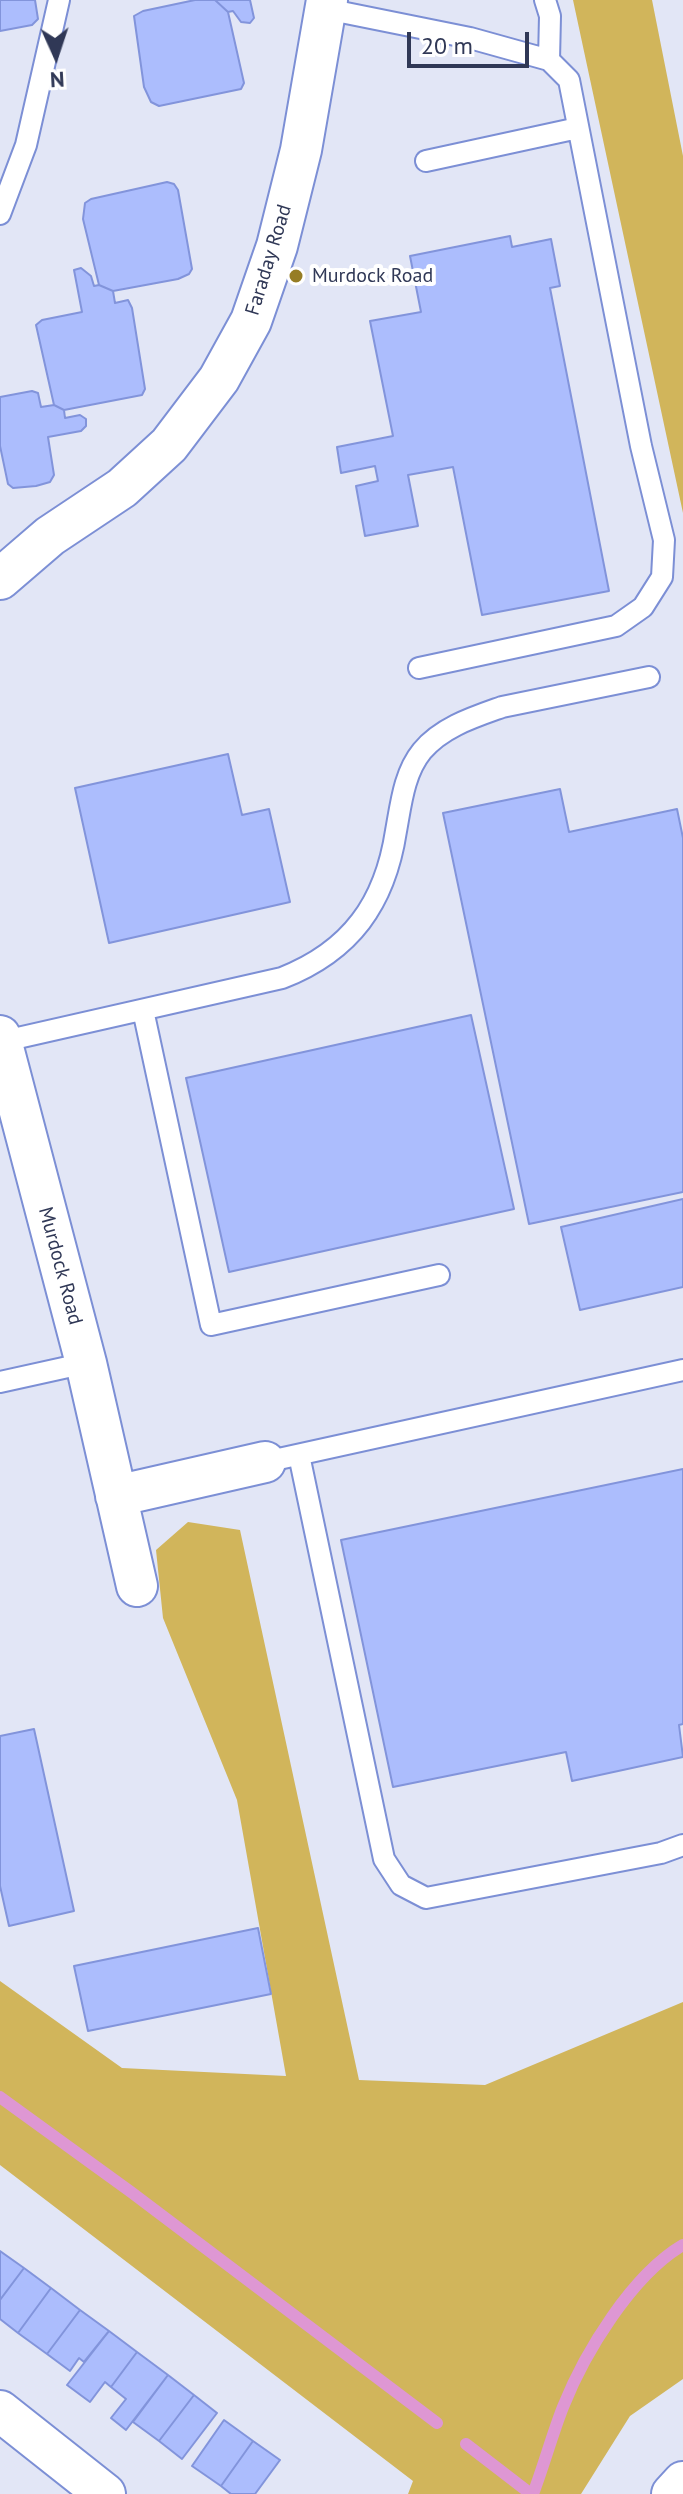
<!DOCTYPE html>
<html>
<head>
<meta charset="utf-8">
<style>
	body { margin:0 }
	#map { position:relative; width:683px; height:2494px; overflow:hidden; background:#e2e6f6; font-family:"PT Sans",sans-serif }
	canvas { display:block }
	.north { position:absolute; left:16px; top:16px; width:80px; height:80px; -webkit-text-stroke:6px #fff; paint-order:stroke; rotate:177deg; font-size:22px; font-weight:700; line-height:32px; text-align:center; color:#303856 }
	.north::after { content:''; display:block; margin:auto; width:28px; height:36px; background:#303856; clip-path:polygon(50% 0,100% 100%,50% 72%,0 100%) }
	.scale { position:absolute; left:407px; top:32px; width:122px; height:36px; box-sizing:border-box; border:4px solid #303856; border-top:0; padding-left:10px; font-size:24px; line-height:28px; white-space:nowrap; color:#303856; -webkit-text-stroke:6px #fff; paint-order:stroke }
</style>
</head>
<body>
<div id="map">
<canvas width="683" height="2494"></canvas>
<div class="north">N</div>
<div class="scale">20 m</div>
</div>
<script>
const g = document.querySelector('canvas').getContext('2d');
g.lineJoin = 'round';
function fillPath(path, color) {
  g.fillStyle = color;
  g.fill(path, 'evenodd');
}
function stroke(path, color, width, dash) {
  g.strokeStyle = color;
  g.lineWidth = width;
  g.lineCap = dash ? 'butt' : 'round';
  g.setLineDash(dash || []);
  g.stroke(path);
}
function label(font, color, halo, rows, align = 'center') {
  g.font = font + ' "PT Sans",sans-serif';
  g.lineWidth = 8;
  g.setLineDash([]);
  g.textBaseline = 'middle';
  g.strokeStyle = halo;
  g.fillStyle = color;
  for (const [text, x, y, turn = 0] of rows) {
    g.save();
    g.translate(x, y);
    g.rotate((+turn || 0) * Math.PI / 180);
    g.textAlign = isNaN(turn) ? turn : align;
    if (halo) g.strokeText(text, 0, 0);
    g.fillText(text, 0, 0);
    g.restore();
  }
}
fillPath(new Path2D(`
	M573,0H652L683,156V513Z
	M188,1522L240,1530L359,2080L485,2085L683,2002V2379L630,2416L581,2494H408L413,2481L0,2165V1981L122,2068L286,2076L237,1800L163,1618L156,1550Z`), '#d1b55b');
stroke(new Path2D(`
	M0,2097L131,2192L437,2423
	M466,2444L531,2494
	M533,2494C544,2465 552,2435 563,2407C585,2352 632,2275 683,2245`), '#de97d3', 12);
const building = new Path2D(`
	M0,0H35L38,19L32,25L0,31Z
	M195,0H215L228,12L244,83L241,89L159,106L151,102L144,87L134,16L143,11Z
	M215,0H250L254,18L250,23L241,22L233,11L228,12Z
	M167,182L174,184L178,190L192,269L189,274L178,279L113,291L99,285L83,219L85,203L91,199Z
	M510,236L512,247L551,239L560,286L550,288L609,591L482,615L453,467L408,475L418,526L365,536L356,486L378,481L375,466L341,473L337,447L393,436L370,321L421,312L410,256Z
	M81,268L91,276L94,286L99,285L113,291L115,303L128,300L132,308L145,389L142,395L64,410L54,405L36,325L42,320L82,312L74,270Z
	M32,391L38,393L41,407L54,405L64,410L65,418L80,415L86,419V426L81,431L48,437L54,475L50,482L36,486L13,488L8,484L0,446V397Z
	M228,754L242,815L269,809L290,902L109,943L75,788Z
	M560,789L569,832L677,809L683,838V1192L529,1224L443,813Z
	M471,1015L514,1209L229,1272L186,1078Z
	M683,1199V1287L580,1310L561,1227Z
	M683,1469V1724L679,1725L683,1757L572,1781L566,1752L393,1787L341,1540Z
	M34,1729L74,1911L9,1926L0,1886V1736Z
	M258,1928L271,1994L88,2031L74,1966Z
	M0,2251L24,2268L0,2300Z
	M24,2268L51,2288L18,2333L0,2319V2300Z
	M51,2288L80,2310L47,2354L18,2333Z
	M80,2310L109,2331L84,2362L79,2358L70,2371L47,2354Z
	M109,2331L137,2352L111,2387L105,2382L90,2402L67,2385Z
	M137,2352L168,2375L126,2430L111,2418L126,2399L111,2387Z
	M168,2375L194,2395L159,2441L133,2422Z
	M194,2395L217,2413L182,2459L159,2441Z
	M224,2420L253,2441L221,2486L192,2466Z
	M253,2441L280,2460L255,2494H231L221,2486Z`);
fillPath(building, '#acbdfd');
stroke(building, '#8294db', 2);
const service = new Path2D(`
	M545,0L550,16L549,60
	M326,9L470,38L549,60L569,80L641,446L664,540L662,577L643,607L616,626L419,668
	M426,161L578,128
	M0,214L26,145L59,0
	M143,1010L211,1325L439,1275
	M0,1042L282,978C351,951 385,903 396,831C401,804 404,773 422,751C442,727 474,717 502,707L649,677
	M0,1382L86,1363
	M299,1455L384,1859L401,1885L426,1898L661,1853L683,1845
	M265,1462L683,1370`);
const minor = new Path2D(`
	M0,579L50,536L122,488L169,445L219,379L251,321L277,246L301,150L327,0
	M0,1036L86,1363L137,1586
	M116,1496L265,1462
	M0,2411L105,2494
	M672,2494L683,2482`);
stroke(service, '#7c8fd5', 24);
stroke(minor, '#7c8fd5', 44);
stroke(service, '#fff', 20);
stroke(minor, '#fff', 40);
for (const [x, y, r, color] of [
	[296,276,8,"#967d25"]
]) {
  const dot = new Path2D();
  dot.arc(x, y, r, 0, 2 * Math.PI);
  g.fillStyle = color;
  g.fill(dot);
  stroke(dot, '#fff', 3);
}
label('20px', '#303856', '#fff', [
	["Faraday Road",269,260,-73],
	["Murdock Road",60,1266,75]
]);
label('20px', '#303856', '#fff', [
	["Murdock Road",312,276]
], 'left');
</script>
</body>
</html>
